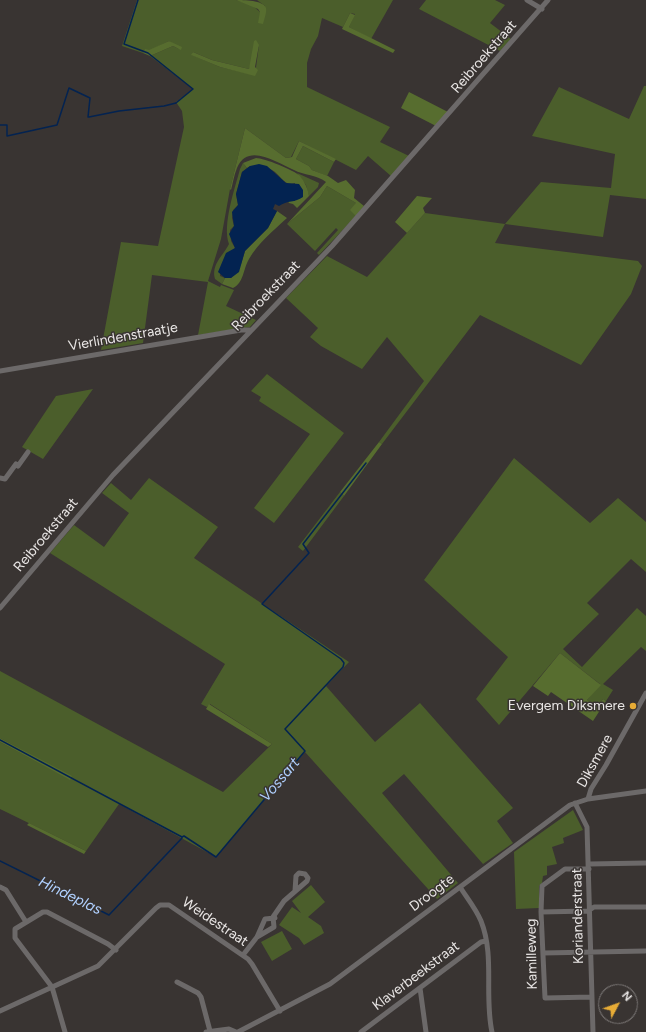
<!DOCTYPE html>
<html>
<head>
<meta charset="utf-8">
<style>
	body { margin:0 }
	#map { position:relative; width:646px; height:1032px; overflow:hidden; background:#393432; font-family:Figtree,sans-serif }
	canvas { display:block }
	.north { position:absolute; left:598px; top:984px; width:40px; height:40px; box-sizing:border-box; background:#393432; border:1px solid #7f7b7a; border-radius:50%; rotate:49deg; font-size:11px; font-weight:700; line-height:16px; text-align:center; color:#e9e6e5 }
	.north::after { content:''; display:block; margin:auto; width:14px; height:18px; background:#e7ac36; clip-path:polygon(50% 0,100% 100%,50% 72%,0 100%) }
</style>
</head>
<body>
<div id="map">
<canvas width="646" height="1032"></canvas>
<div class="north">N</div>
</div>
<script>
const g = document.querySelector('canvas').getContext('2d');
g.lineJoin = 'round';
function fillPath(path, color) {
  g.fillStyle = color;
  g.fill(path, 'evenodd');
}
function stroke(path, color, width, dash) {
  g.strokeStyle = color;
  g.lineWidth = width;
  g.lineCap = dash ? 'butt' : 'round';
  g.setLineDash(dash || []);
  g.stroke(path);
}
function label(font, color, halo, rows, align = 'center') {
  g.font = font + ' Figtree,sans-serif';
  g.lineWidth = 3;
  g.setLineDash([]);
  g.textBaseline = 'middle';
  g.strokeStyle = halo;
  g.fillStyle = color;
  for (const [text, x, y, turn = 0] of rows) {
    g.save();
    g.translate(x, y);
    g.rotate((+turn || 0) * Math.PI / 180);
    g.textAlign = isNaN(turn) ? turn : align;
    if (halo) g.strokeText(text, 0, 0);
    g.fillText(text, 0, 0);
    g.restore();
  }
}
fillPath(new Path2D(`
	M137,0H236L252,5L260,12L265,6L257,0H393L371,39L349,27L355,14L350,13L343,27L322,18L318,36L311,49L307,63V87L390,127L380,142L409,156L391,176L368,156L356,170L299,141L291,157L286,158L245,128L230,189L221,239L208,281L220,287L221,285L234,290L226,306L256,320L250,327L198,335L208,282L152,275L143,343L101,350L121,242L158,246L184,127L182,111L176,102L193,89L150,56L173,46L179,49L169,41L149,51L145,50L143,53L122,46ZM259,45L255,75L220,67L192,55L193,52L212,60L249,69Z
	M426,0H495L505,5L490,23L511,39L500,51L419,9Z
	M644,86H646V199L610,195L603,237L505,224L495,243L638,261L642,266L631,294L581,365L480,315L382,444L379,442L424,381L387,337L362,369L321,346L310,337L318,328L286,298L327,256L367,277L425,213L505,224L541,182L611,188L615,154L532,136L559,87L629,119Z
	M303,146L334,162L327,176L312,170L309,166L296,159Z
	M243,163L247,168L242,172L236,194L238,205L233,210L232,218L234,226L230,230L231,241L235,248C225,259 222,260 220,276L225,278L222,284L215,279C211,264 223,256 229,244C222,225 235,188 240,169Z
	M297,173L319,183L318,187L309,196L306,185Z
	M327,186L356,203V216L319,255L317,253L338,230L336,228L315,251L287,224L320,197Z
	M267,374L344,433L274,523L254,508L310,434L259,401L261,397L251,391Z
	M93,389L43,459L22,447L56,396Z
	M514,458L590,523L618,498L646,522V572L631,559L587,603L599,614L563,649L582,667L637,608L646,616V651L641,647L603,684L613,690L606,701L603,699L597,707L587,700L600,684L560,653L499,725L476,699L508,657L424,580Z
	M149,478L218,527L194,558L349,662L326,686L375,742L420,703L513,808L497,821L513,843L483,864L404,774L382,793L458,883L437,899L305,752L216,857L119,804L86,851L0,809V742L69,779L72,777L0,738V671L223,792L272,744L210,704L207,707L201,704L225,664L50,553L74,525L104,547L129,513L102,493L111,483L131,500Z
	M340,492L344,496L303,551L298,547Z
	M573,810L583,830L563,838L564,843L552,847L557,864L547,866V875L543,876L542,883L539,886V908L516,909L514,852Z
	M311,885L325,902L308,917L321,926L324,933L304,945L299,938L279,925L292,907L301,913L292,901Z
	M282,931L292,949L272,961L261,942Z`), '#4b5e2b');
fillPath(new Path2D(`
	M236,0C244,0 263,0 266,8C267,12 264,20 263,24L258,23L260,12L258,9Z
	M350,13L355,15L349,27L395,50L393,53L342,29Z
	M256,40L259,45L255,67L258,70L255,76L220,67L191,55L193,52L212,60L249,69L254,41Z
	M169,41L182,47L181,50L173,46L150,56L143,53L145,49L149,50Z
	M409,92L448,112L436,126L401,108Z
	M245,128L286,158L292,157L299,141L336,159L334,162L303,146L296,159L309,166L312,170L328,176L338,183L346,180L355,190L354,198L364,206L356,216L350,210L356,203L327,186L320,197L287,224L326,182C318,175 303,175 294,170C277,163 248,142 237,168C234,175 233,183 231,190L230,189Z
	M256,158C264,158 294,170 300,176C305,182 308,189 309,196L297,208L293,204L289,203L288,201H295V183C284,187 281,175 272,170C267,167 257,167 250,166L247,168L243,163Z
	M417,196L432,198L423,208L425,213L407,233L395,222Z
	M277,211L287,218C273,231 258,243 249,259C243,269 244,283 233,288L222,284L225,278H231L241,264L245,251L268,228Z
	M379,442L382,444L344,496L340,492Z
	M560,653L601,685L587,700L597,707L603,699L606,701L593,721L551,692L548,696L533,686Z
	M209,704L272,744L268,747L206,709Z
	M0,738L72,776L70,780L0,742Z
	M29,823L86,851L84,854L27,825Z`), '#576d2f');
fillPath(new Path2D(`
	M259,164L267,166L286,183L299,184L303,190V197C295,203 287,200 279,206L275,204L273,209L277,211L268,228L245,251L239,272L231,278H225L218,272L226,253L235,248L229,234L234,226L232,212L238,205L236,194L242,172L250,166Z`), '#032351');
stroke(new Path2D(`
	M0,125H7V136L57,125L69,88L90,98L88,117H89L119,111L164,106L176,103L193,89L148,53L124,44L138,0
	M0,740L182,837L184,836L216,857L305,751L285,729L343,667L344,663L341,659L262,604L309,553L303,544L366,463
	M0,861L109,915L182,838`), '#032351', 1.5);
stroke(new Path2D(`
	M527,0L542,9
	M0,371L241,330H251
	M0,478L5,479L16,464L18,466L28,452
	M0,608L113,475L332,246L548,0
	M588,799L591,789L606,765L646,693
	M575,803L587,827L593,1032
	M589,864L646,863
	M0,887L6,890L26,922
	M460,887C467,898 476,909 481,921C495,956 484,996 492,1032
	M541,912L542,886L565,869H589
	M257,937L265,919L275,918
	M543,953L645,951
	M243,955L257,937L274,927L273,917L284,901L307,881L308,878L305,874L299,873L296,876L295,891
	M177,982L198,993L201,997L210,1031
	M420,988L426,1032
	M592,997L545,998L541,912L588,911L594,907H646
	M0,1011L98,966L156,908L160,905H169L248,959L252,964L280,1011
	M65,1032L52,987L15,938V929L43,912H47L108,944L116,950
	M206,1032L229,1029L236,1032
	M238,1032L330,984L570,805L588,799L646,791
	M361,1032L481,942L486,941`), '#6c6969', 5);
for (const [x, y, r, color] of [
	[633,706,4,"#e7ac36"]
]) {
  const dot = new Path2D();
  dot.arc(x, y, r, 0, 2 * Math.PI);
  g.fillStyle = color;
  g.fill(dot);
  stroke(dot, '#393432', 1.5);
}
label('14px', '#e9e6e5', '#393432', [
	["Reibroekstraat",484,57,-49],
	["Reibroekstraat",266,296,-46],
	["Vierlindenstraatje",123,337,-10],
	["Reibroekstraat",46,535,-50],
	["Diksmere",595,761,-61],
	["Droogte",432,893,-37],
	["Korianderstraat",578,916,-91],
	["Weidestraat",215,922,34],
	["Kamilleweg",532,954,-91],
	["Klaverbeekstraat",416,976,-37]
]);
label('14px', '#e9e6e5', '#393432', [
	["Evergem Diksmere",625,706]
], 'right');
label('italic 15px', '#b0d0fe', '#393432', [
	["Vossart",280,780,-50],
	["Hindeplas",70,896,26]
]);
</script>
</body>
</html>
